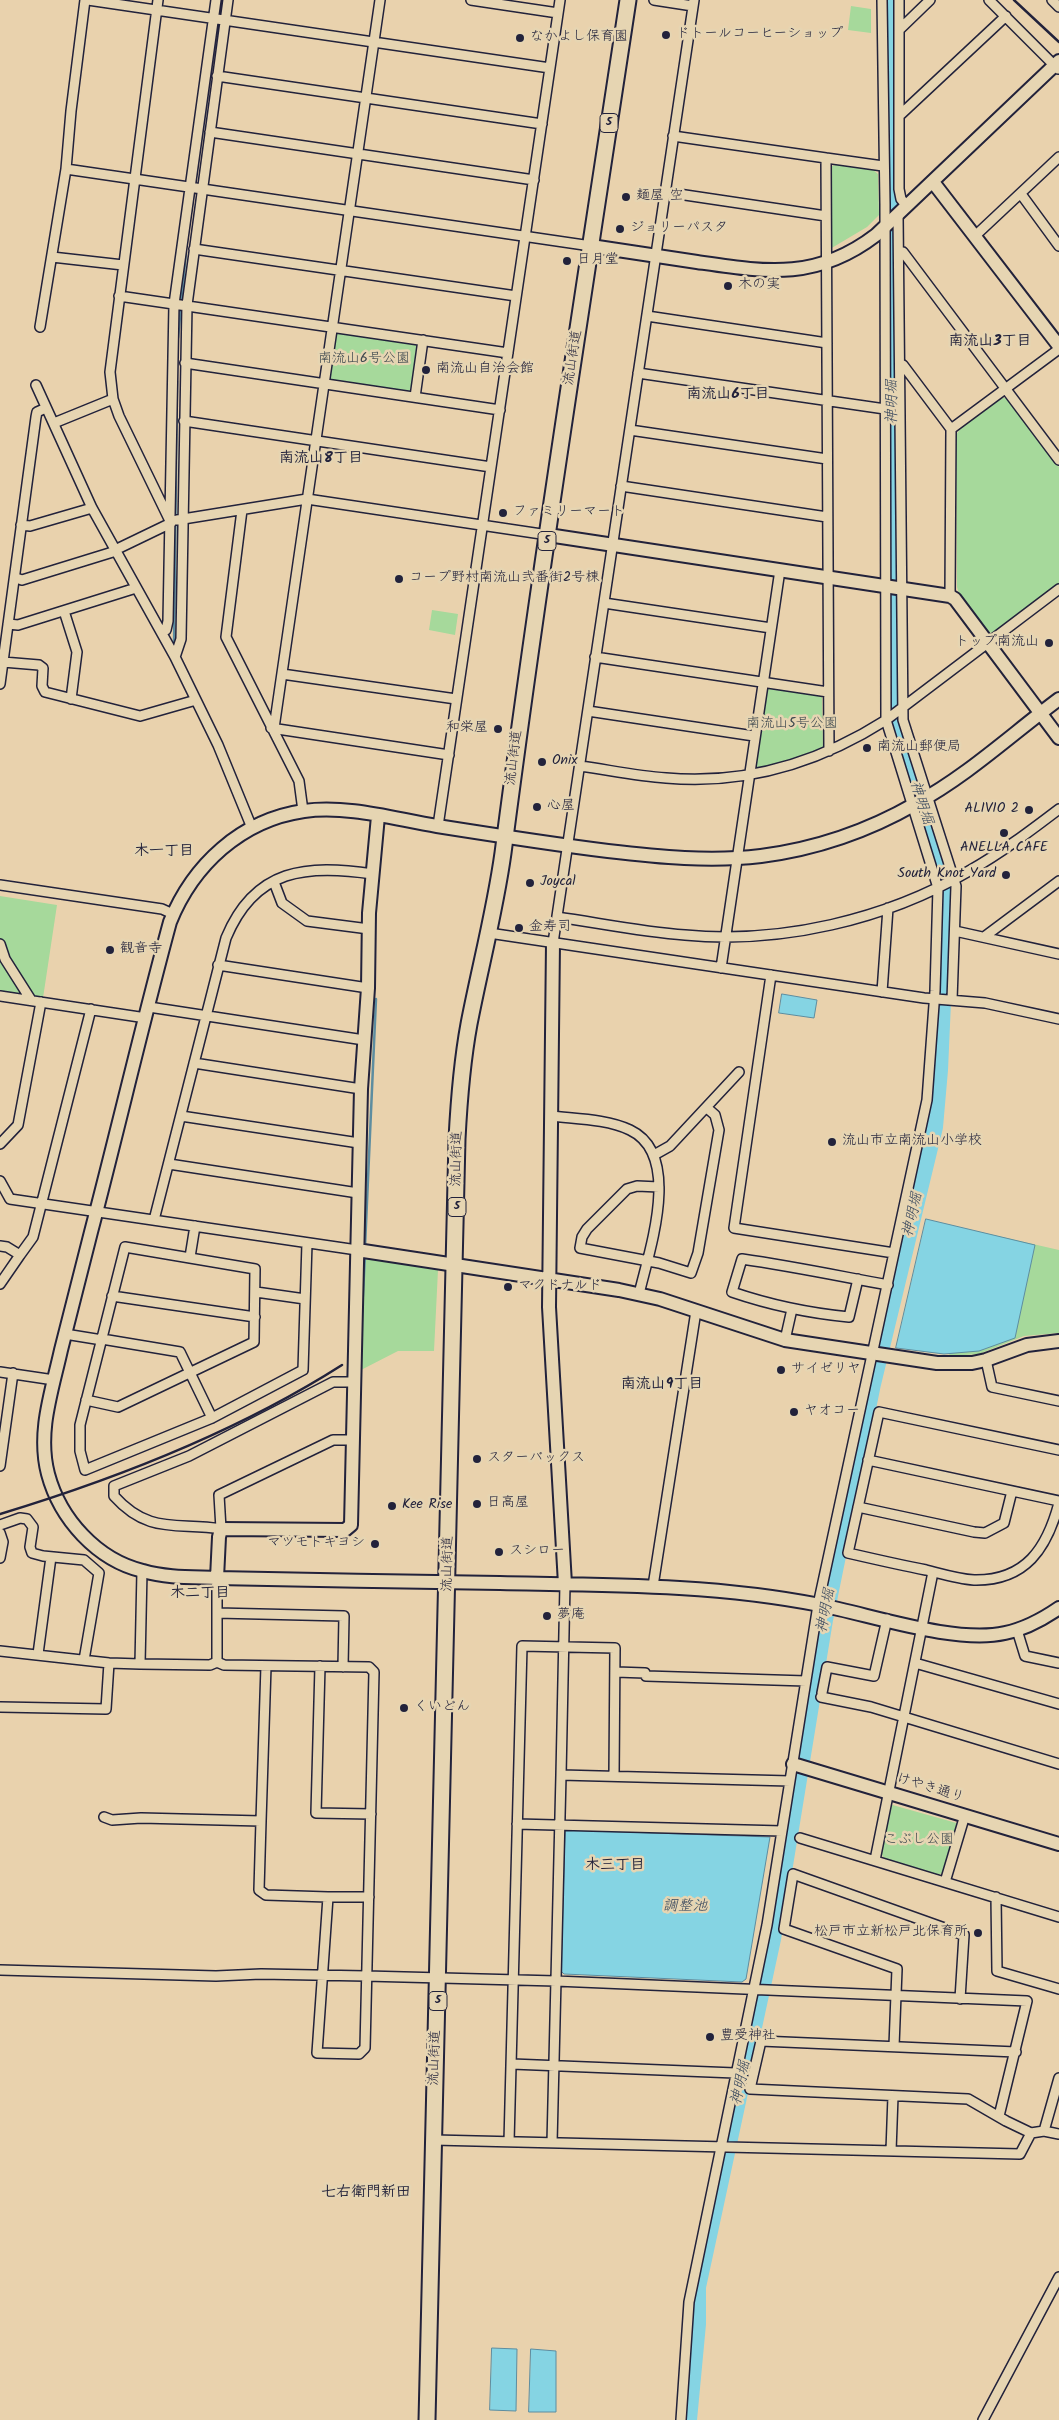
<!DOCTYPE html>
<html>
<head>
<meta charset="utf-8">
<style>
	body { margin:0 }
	canvas { display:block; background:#e9d2ad }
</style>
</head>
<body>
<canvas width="1059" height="2420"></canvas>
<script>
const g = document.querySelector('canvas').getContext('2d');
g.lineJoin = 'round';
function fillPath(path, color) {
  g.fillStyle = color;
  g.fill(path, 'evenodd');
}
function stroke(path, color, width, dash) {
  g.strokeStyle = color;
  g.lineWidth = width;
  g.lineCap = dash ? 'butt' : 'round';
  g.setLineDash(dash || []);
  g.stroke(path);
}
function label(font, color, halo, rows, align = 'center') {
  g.font = font + ' Kalam,"Klee One",sans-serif';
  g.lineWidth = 5;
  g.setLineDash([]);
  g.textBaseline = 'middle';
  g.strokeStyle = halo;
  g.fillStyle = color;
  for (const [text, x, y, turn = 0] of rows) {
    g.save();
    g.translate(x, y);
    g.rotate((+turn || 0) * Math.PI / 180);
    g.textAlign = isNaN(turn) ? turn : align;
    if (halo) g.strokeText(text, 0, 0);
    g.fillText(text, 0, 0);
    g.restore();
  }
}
fillPath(new Path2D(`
	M851,6L871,9V33L848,30Z
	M837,164L872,169L878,174L879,215L867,227L830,249V167Z
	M336,331L417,345L410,393L330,380Z
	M1001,398H1007L1059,467V584L994,633L987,632L959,594L957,587L956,435L960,429Z
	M432,610L458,614L455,635L429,630Z
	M767,686L822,694L823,750L761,770L755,765Z
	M0,896L57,905L43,998L0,991Z
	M976,1231L1059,1250V1333L1024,1336L979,1354L949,1356Z
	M366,1259L438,1270L434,1351H398L359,1371L361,1262Z
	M889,1804L960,1824L943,1873L937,1875L884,1858L881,1853Z`), '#a6d99b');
const water = new Path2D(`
	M782,994L817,1000L814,1018L779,1013Z
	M926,1219L1035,1245L1015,1338L979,1351L944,1354L896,1348Z
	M567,1830L770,1837L746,1979L742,1982L564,1974L561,1971L565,1832Z
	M492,2348L517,2349L516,2411L490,2410Z
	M531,2349L556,2351V2412H529Z`);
fillPath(water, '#85d4e3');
stroke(water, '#5d8da0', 1);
stroke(new Path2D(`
	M191,212L215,41
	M178,338L186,252
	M174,646L177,381
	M365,1247L376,999
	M362,1312L365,1255`), '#5d8da0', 2.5);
stroke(new Path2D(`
	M689,2420L698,2324V2287L773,1939L825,1620L873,1384L935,1127L940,1070L948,889L895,725L891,0`), '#85d4e3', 16);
const street = new Path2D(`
	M88,0L550,68
	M471,0L558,13
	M654,0L693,6
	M899,0V189L901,199L907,206
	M989,0L1058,69
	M1052,0L1059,7
	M899,30L930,0
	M217,76L542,124
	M899,116L1006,16
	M210,132L534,180
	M673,136L826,158
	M66,169L591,246
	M665,192L826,216
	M1021,194L1059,246
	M898,215L903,720L956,886L952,1000
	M976,235L1059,157
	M194,249L516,296
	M900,252H903L1059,460
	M52,257L123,265
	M119,296L508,353
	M647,316L827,343
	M40,327L66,169L71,111L85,0
	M185,363L500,410
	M901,365H903L951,429L950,596
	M638,373L885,409
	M36,385L92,508L175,657L218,745L252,828
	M415,397L423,340
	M184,421L491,467
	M54,423L113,399
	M951,429L1059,349
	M630,430L827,459
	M621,486L827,517
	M242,510L226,637L299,781L303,811
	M177,520L307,499L548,535
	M21,525L30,526L92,508
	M115,550L171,523L119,416L113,399L110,372L158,0
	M16,578L22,580L116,551
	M604,603L771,628
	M64,611L77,652L71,699
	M8,624L18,625L136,588
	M161,632L166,630L168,621L174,304L216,0
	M175,657L181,639L187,305L228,0
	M595,657L828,692
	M3,662L39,665L43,668L42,686L45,692L140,716L196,700
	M282,674L456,699
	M0,684L36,417L37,412L46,408
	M588,711L754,736
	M271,728L449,755
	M274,728L380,0
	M829,751L826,158L883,166
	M580,766C609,770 637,776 666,778C745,785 820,762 886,720L1059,589
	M438,826L560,0
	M274,882L282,903L307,921L369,929
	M0,885L162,909L173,914
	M557,917C599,923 642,932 685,935C781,944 885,920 969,871C1001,853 1030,831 1059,809
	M955,931L1059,954
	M489,933L924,998L985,1003L1059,1019
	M984,937L1059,881
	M553,943L694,0
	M0,944L5,959L31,1000
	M218,965L368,988
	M721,968L780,570
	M771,975L734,1228L894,1253
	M882,992L888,908
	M0,996L146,1018
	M149,1007L364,1040
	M194,1063L361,1089
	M181,1116L359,1143
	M551,1116C576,1119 607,1119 630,1130C683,1155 649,1251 639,1294
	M0,1144L18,1125L41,1002
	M654,1155L670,1146L739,1072
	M169,1164L358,1193
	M0,1181L10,1199L357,1250
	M659,1187L637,1186L627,1189L587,1229L582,1237L580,1248L659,1263L691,1273L698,1253L719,1130L715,1115L707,1108
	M154,1220L226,938C255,868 307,864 373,874
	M0,1246L7,1247L20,1255L33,1237L91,1009
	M190,1257L195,1226
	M858,1279L849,1317C808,1313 770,1305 732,1292L742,1259C791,1266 839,1276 888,1285
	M0,1284L20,1255
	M256,1292L305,1299
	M112,1296L255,1317
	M65,1334L102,1340
	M102,1339L180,1352L212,1418L303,1370L307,1243
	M785,1340L792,1309
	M986,1360L992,1387L1059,1401
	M0,1372L54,1380
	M86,1400L118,1407L254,1342L255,1269L125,1247L80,1425V1451L85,1470L212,1418
	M352,1440H333L219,1495L221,1529C177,1522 149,1535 114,1496V1486L189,1456L333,1382H353
	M1059,1450L879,1412L848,1553C874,1559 900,1565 926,1570C942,1574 958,1579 974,1580C1026,1581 1047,1548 1059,1503
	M868,1460L1059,1501
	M0,1466L13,1373
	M858,1507L974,1532L985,1533L1004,1523L1012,1491
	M0,1525L20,1518L27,1519L33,1527L30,1547L32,1553L43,1556L84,1560L99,1573L84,1660
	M0,1533L3,1542L0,1558
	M142,1571L140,1664L210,1665L217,1662
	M217,1578V1662L224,1665L369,1667L374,1672L365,2048L359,2054L317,2053L328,1897H369
	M653,1586L696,1311
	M217,1613L344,1616L343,1667
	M1017,1630L1025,1656L1059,1663
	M0,1651L109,1663L140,1664
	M38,1654L51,1557
	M915,1663L1059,1704
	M320,1666L316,1813L371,1814
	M616,1672L645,1673L646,1676L806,1681
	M822,1693L827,1667L874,1676L887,1619
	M821,1697L871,1707L1059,1764
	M0,1707L106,1709L109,1663
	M561,1775L565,1584
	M104,1817L112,1820L141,1818L261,1821L266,1666
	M261,1821L259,1890L266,1895L328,1897
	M517,1824L782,1831
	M800,1838L1059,1917
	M875,1860L933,1572
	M945,1882L965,1815
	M996,1897L997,1971L1059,1989
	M0,1970L216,1976L261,1974L366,1976L556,1981L1027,2001L999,2116
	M894,2046L897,1969L784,1929L793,1874L964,1935L960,1999
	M1016,2052L761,2041L750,2089L968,2099L1006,2121L1031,2133
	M512,2064L735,2073
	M1044,2131L1059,2078
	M434,2140L1020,2154L1031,2133L1044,2131L1059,2134
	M509,2142L522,1646L615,1648L614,1776
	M552,2143L561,1775L790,1781
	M891,2151L893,2096
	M681,2420L689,2302L767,1925L818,1605L927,1100L935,991L938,888L886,720L885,204L882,0
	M983,2420L1059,2277`);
const secondary = new Path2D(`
	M933,182L1059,346
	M591,246C626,251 662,257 697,262C766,272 816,281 876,235L1059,61
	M548,535L950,596L955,599L1059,738
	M1059,699C1012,734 967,776 915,804C868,831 815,849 761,856C710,862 659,857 608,851C551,844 494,835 437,826C394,819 348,805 304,811C241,820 193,865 170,922C142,1025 118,1129 91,1232C81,1271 71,1311 61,1350C52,1391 37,1432 48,1474C60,1519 97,1560 143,1571C167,1578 192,1577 217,1578C311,1580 406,1582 500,1583C607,1585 714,1584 820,1605C872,1615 955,1644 1005,1633C1025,1629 1043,1619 1059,1608
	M553,943L549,1307L565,1584
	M357,1250L619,1290L660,1299L785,1340L937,1363H972L986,1360L1027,1345L1059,1341
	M217,1578L219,1537L221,1529L345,1530L351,1525L361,1089L368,988L369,913L378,816
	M793,1764L1059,1844`);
const primary = new Path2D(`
	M427,2420L457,1139C459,1100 462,1062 469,1024C480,967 495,911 503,853C540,568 585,284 628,0`);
stroke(street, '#22223b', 12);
stroke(secondary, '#22223b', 16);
stroke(primary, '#22223b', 19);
stroke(street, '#e6d5b2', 9);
stroke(secondary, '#e6d5b2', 12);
stroke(primary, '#e6d5b2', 15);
stroke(new Path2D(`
	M1014,0L1059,42
	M0,1514C119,1478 237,1432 342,1365`), '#22223b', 2.5);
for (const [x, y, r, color] of [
	[666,35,5,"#22223b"],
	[520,38,5,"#22223b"],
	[626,197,5,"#22223b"],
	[620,229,5,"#22223b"],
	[567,261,5,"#22223b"],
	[728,286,5,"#22223b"],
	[426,370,5,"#22223b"],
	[503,513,5,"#22223b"],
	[399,579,5,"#22223b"],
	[1049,643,5,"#22223b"],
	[498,729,5,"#22223b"],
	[867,748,5,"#22223b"],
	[542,762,5,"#22223b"],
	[537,807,5,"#22223b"],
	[1029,810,5,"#22223b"],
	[1004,833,5,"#22223b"],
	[1006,875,5,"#22223b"],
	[530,883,5,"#22223b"],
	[519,928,5,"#22223b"],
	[110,950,5,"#22223b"],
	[832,1142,5,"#22223b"],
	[508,1287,5,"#22223b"],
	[781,1370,5,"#22223b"],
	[794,1412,5,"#22223b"],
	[477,1459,5,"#22223b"],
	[477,1504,5,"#22223b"],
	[392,1506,5,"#22223b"],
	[375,1544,5,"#22223b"],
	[499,1552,5,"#22223b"],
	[547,1616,5,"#22223b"],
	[404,1708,5,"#22223b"],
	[978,1933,5,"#22223b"],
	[710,2037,5,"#22223b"]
]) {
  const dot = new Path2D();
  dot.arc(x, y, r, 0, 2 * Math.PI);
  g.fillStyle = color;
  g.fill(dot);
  stroke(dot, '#e6d5b2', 2);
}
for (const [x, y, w] of [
	[609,123,18],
	[547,541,18],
	[457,1207,18],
	[438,2001,18]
]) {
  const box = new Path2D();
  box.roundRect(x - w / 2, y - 9.5, w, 19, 4);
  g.fillStyle = '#e6d5b2';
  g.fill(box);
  stroke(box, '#22223b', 1);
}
label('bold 12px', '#22223b', null, [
	["5",609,123],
	["5",547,541],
	["5",457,1207],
	["5",438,2001]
]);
label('14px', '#22223b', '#e6d5b2', [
	["ドトールコーヒーショップ",676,35],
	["なかよし保育園",530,38],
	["麺屋 空",636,197],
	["ジョリーパスタ",630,229],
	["日月堂",577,261],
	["木の実",738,286],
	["南流山自治会館",436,370],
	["ファミリーマート",513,513],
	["コープ野村南流山弐番街2号棟",409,579],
	["トップ南流山",1039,643,"right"],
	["和栄屋",488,729,"right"],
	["南流山郵便局",877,748],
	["Onix",552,762],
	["心屋",547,807],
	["ALIVIO 2",1019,810,"right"],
	["ANELLA CAFE",1004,849,"center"],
	["South Knot Yard",996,875,"right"],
	["Joycal",540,883],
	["金寿司",529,928],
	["観音寺",120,950],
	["流山市立南流山小学校",842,1142],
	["マクドナルド",518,1287],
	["サイゼリヤ",791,1370],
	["ヤオコー",804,1412],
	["スターバックス",487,1459],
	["日高屋",487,1504],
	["Kee Rise",402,1506],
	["マツモトキヨシ",365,1544,"right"],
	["スシロー",509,1552],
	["夢庵",557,1616],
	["くいどん",414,1708],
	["松戸市立新松戸北保育所",968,1933,"right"],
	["豊受神社",720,2037]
], 'left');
label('14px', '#22223b', '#e6d5b2', [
	["流山街道",574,358,-81],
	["流山街道",515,758,-83],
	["流山街道",458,1159,-89],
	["流山街道",449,1564,-89],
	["けやき通り",930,1789,17],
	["流山街道",436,2058,-88]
]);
label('14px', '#3c474e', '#e6d5b2', [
	["南流山6号公園",364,360],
	["南流山5号公園",792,725],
	["こぶし公園",919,1841]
]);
label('bold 15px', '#22223b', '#e6d5b2', [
	["南流山3丁目",990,342],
	["南流山6丁目",728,395],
	["南流山8丁目",321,459],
	["木一丁目",164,852],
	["南流山9丁目",662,1385],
	["木二丁目",200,1594],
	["木三丁目",615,1866],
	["七右衛門新田",366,2193]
]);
label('italic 15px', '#36465d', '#e6d5b2', [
	["神明堀",893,402,-90],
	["神明堀",920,803,72],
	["神明堀",914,1215,-77],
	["神明堀",827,1611,-79],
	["調整池",685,1907],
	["神明堀",742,2083,-78]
]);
</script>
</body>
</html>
